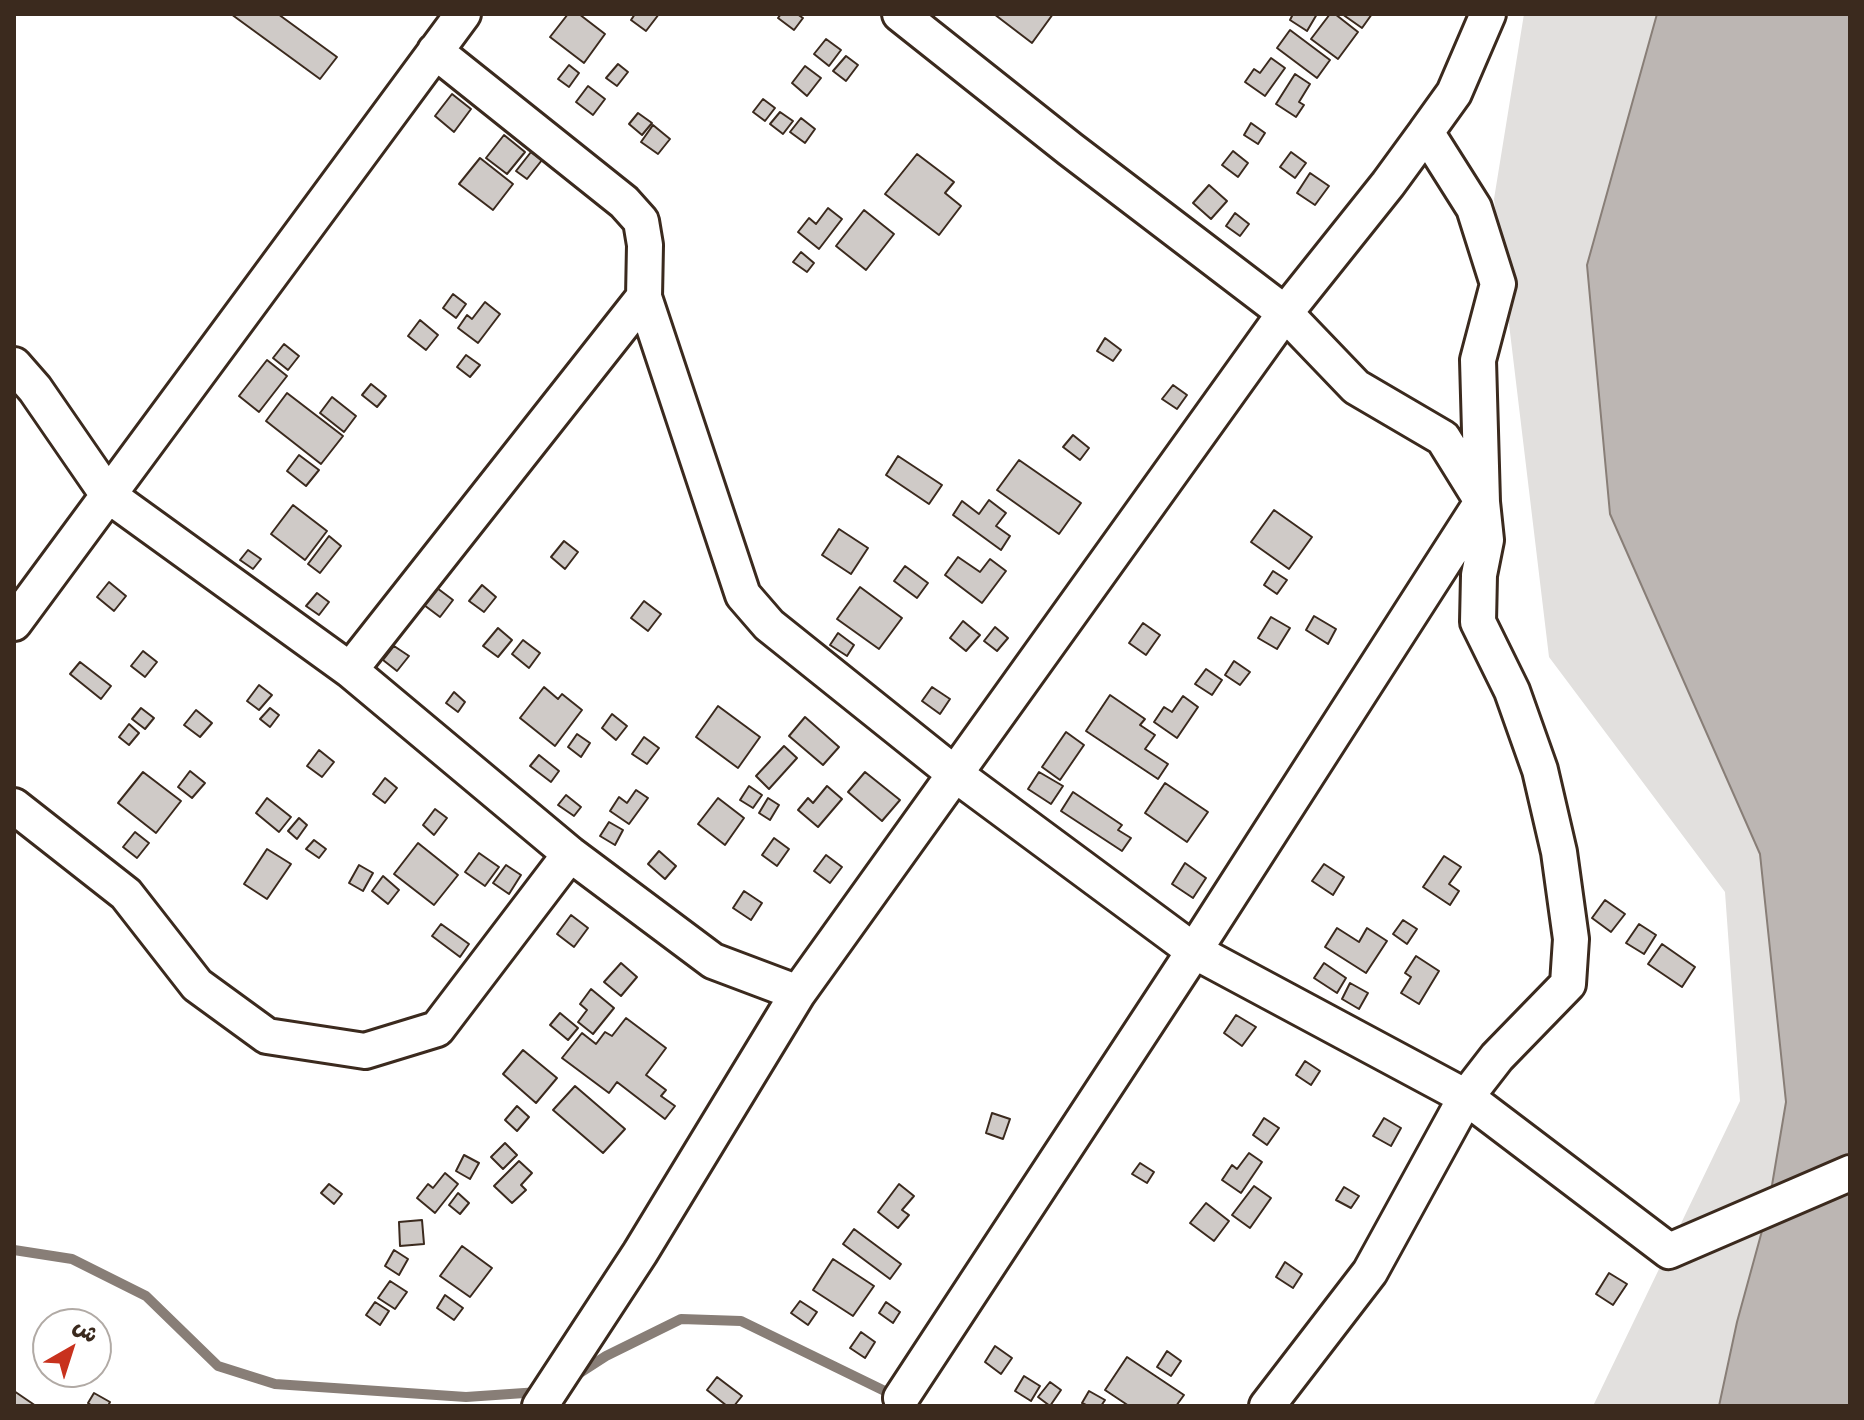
<!DOCTYPE html>
<html>
<head>
<meta charset="utf-8">
<style>
	body { margin:0 }
	#map { position:relative; width:1864px; height:1420px; overflow:hidden; background:#fff; font-family:Sriracha,"Playpen Sans Arabic",sans-serif }
	canvas { display:block }
	.frame { position:absolute; inset:0; border:16px solid #3b2a1e; pointer-events:none }
	.north { position:absolute; left:32px; top:1308px; width:80px; height:80px; box-sizing:border-box; background:#fff; border:2px solid #b1aaa5; border-radius:50%; rotate:39deg; font-size:22px; font-weight:700; line-height:32px; text-align:center; color:#3b2a1e }
	.north::after { content:''; display:block; margin:auto; width:28px; height:36px; background:#c8321e; clip-path:polygon(50% 0,100% 100%,50% 72%,0 100%) }
</style>
</head>
<body>
<div id="map">
<canvas width="1864" height="1420"></canvas>
<div class="frame"></div>
<div class="north">ش</div>
</div>
<script>
const g = document.querySelector('canvas').getContext('2d');
g.lineJoin = 'round';
function fillPath(path, color) {
  g.fillStyle = color;
  g.fill(path, 'evenodd');
}
function stroke(path, color, width, dash) {
  g.strokeStyle = color;
  g.lineWidth = width;
  g.lineCap = dash ? 'butt' : 'round';
  g.setLineDash(dash || []);
  g.stroke(path);
}
fillPath(new Path2D(`
	M1524,14H1657L1587,265L1610,514L1760,854L1786,1102L1768,1209L1737,1322L1719,1406H1593L1740,1101L1725,892L1549,657L1494,199Z`), '#e2e0de');
const water = new Path2D(`
	M1657,14H1850V1406H1719L1737,1322L1768,1209L1786,1102L1760,854L1610,514L1587,265Z`);
fillPath(water, '#bcb6b3');
stroke(water, '#887e77', 2);
stroke(new Path2D(`
	M14,1250L72,1259L146,1296L218,1366L275,1384L466,1397L539,1392
	M575,1376L606,1356L681,1319L741,1321L895,1396`), '#887e77', 10);
const building = new Path2D(`
	M231,14H278L337,57L320,79Z
	M568,14H579L605,34L584,63L550,37Z
	M635,14H659L646,31L631,20Z
	M781,14H797L803,18L794,30L778,18Z
	M994,14H1053L1032,43Z
	M1293,14H1317L1307,31L1290,20Z
	M1330,14H1335L1358,32L1338,59L1311,39Z
	M1342,14H1372L1362,28Z
	M1290,30L1330,60L1317,78L1277,48Z
	M826,39L841,50L829,66L814,54Z
	M846,56L858,65L846,81L833,71Z
	M1271,58L1285,68L1265,96L1245,82L1254,69L1260,73Z
	M618,64L628,72L617,86L606,78Z
	M569,65L579,73L569,87L558,79Z
	M805,66L821,78L807,96L792,83Z
	M1295,74L1310,84L1299,102L1304,105L1296,117L1276,104Z
	M588,86L605,99L593,115L576,102Z
	M452,94L471,109L454,132L435,116Z
	M763,99L775,108L765,121L753,112Z
	M780,112L793,121L783,134L770,124Z
	M638,113L652,123L642,135L629,124Z
	M801,118L815,129L805,143L790,132Z
	M1251,123L1265,133L1258,144L1244,135Z
	M653,125L670,139L658,154L641,142Z
	M504,135L525,152L507,174L486,158Z
	M1233,151L1248,163L1238,177L1222,165Z
	M531,152L542,160L527,179L516,171Z
	M1291,152L1306,163L1295,178L1280,167Z
	M917,154L954,182L945,193L961,206L939,235L885,194Z
	M480,158L513,184L493,210L459,184Z
	M1310,173L1329,186L1315,205L1297,193Z
	M1209,185L1227,201L1211,219L1193,203Z
	M828,208L842,219L819,249L798,232L809,218L816,224Z
	M864,210L894,234L866,270L836,246Z
	M1235,213L1249,224L1240,236L1226,226Z
	M801,252L814,263L807,272L793,262Z
	M453,294L466,304L456,318L443,308Z
	M485,302L500,314L478,343L458,328L467,315L472,319Z
	M420,320L438,335L426,350L408,336Z
	M1105,338L1121,350L1113,361L1097,351Z
	M284,344L299,356L288,370L273,358Z
	M466,355L480,365L470,377L457,367Z
	M267,360L287,376L259,412L239,396Z
	M371,384L386,396L377,407L362,395Z
	M1173,385L1187,395L1177,409L1162,399Z
	M287,393L343,436L321,464L266,421Z
	M332,397L356,416L344,432L320,413Z
	M1073,435L1089,448L1080,460L1063,447Z
	M299,455L319,470L306,486L287,471Z
	M898,456L942,485L929,504L886,475Z
	M1019,460L1081,503L1059,534L997,490Z
	M989,500L1006,513L996,526L1010,536L1001,550L953,515L962,501L979,514Z
	M293,505L327,531L305,560L271,534Z
	M1274,510L1312,537L1289,569L1251,542Z
	M839,529L868,548L851,574L822,555Z
	M329,536L341,546L320,573L308,564Z
	M564,541L578,552L565,569L551,557Z
	M248,550L261,559L253,569L240,560Z
	M958,557L980,572L990,559L1006,571L982,603L945,575Z
	M905,566L928,583L917,598L894,581Z
	M1273,571L1287,580L1277,594L1264,585Z
	M109,582L126,596L114,611L97,597Z
	M482,585L496,597L484,612L469,601Z
	M860,587L902,618L879,649L837,619Z
	M437,588L453,600L440,617L424,605Z
	M317,593L329,602L319,615L306,606Z
	M644,601L661,614L648,631L631,618Z
	M1314,616L1336,629L1328,644L1306,630Z
	M1271,617L1290,628L1277,649L1258,638Z
	M963,621L980,635L966,651L950,638Z
	M1143,623L1160,635L1146,655L1129,643Z
	M995,627L1008,638L997,651L984,641Z
	M498,628L512,640L498,657L483,646Z
	M838,633L854,645L847,656L830,645Z
	M523,640L540,653L529,668L512,654Z
	M394,646L409,656L397,671L383,660Z
	M143,651L157,662L145,677L131,666Z
	M1234,661L1250,672L1240,685L1225,675Z
	M80,662L111,686L101,699L70,674Z
	M1206,669L1222,680L1212,695L1195,684Z
	M259,685L272,695L259,710L247,701Z
	M544,687L558,699L562,694L582,710L555,746L520,718Z
	M932,687L950,699L940,714L922,701Z
	M454,692L465,702L458,712L446,703Z
	M1110,695L1145,719L1140,725L1155,735L1145,749L1168,764L1158,779L1086,731Z
	M1183,696L1198,707L1177,738L1154,722L1164,707L1172,712Z
	M718,706L760,737L738,768L696,737Z
	M141,708L154,718L145,729L132,719Z
	M270,708L279,715L270,727L260,719Z
	M196,710L212,723L200,737L184,725Z
	M612,714L627,726L616,740L602,728Z
	M805,717L839,747L823,765L789,736Z
	M129,724L139,733L129,745L119,737Z
	M1066,732L1084,745L1060,780L1042,767Z
	M577,734L590,743L581,757L568,747Z
	M644,737L659,748L647,764L632,754Z
	M784,746L797,758L769,789L756,776Z
	M319,750L334,762L322,777L307,766Z
	M539,755L559,771L551,782L530,766Z
	M190,771L205,783L192,798L178,787Z
	M143,772L181,801L156,833L118,803Z
	M865,772L900,800L882,821L848,792Z
	M1039,772L1063,786L1051,804L1028,789Z
	M385,778L397,788L385,803L373,794Z
	M1165,783L1208,812L1187,842L1145,813Z
	M749,786L762,795L753,808L740,800Z
	M827,786L842,799L818,827L798,810L808,798L813,803Z
	M636,790L648,798L629,824L610,811L619,797L627,803Z
	M1073,792L1122,825L1118,830L1131,838L1122,851L1061,811Z
	M566,795L581,807L574,816L558,805Z
	M267,798L291,817L279,832L256,813Z
	M718,798L744,818L725,845L698,824Z
	M768,798L779,805L770,820L759,813Z
	M435,809L447,818L434,835L423,825Z
	M299,818L307,825L297,839L288,831Z
	M609,822L623,830L615,845L600,836Z
	M135,832L149,843L137,858L123,847Z
	M774,838L789,849L777,866L762,855Z
	M314,840L326,849L319,858L306,849Z
	M418,843L458,875L434,905L394,874Z
	M267,849L291,864L267,899L244,884Z
	M659,851L676,866L665,879L648,864Z
	M479,853L499,867L485,886L465,872Z
	M826,855L842,867L830,883L814,871Z
	M1444,856L1461,867L1449,884L1459,891L1450,905L1423,887Z
	M1185,863L1206,878L1193,898L1172,884Z
	M1324,864L1344,877L1333,895L1312,881Z
	M359,865L373,873L363,891L349,883Z
	M506,865L521,875L509,894L493,883Z
	M383,876L399,890L388,904L372,891Z
	M744,891L762,903L751,920L733,908Z
	M1605,900L1625,914L1611,932L1592,918Z
	M571,915L588,928L574,947L557,934Z
	M1403,920L1417,929L1407,944L1393,934Z
	M441,924L469,944L460,957L432,936Z
	M1639,924L1656,935L1644,954L1626,943Z
	M1337,928L1359,942L1367,928L1387,941L1366,973L1325,947Z
	M1662,944L1695,967L1682,987L1648,964Z
	M1416,956L1439,971L1419,1004L1401,993L1411,977L1405,973Z
	M621,963L637,977L621,996L604,982Z
	M1324,963L1346,978L1337,993L1314,978Z
	M1350,983L1368,993L1359,1009L1342,999Z
	M591,989L614,1008L593,1034L578,1022L587,1010L580,1004Z
	M560,1013L578,1028L568,1040L550,1025Z
	M1236,1015L1256,1027L1242,1046L1224,1033Z
	M626,1018L666,1048L646,1075L666,1090L661,1096L675,1106L665,1119L617,1082L609,1093L562,1058L582,1033L596,1044L605,1032L612,1036Z
	M523,1050L557,1078L536,1103L503,1074Z
	M1305,1061L1320,1071L1311,1085L1296,1075Z
	M575,1086L625,1129L603,1153L553,1110Z
	M517,1106L529,1117L517,1131L505,1120Z
	M992,1113L1010,1119L1003,1139L986,1133Z
	M1264,1118L1279,1128L1267,1145L1253,1135Z
	M1384,1118L1401,1128L1391,1146L1373,1136Z
	M505,1143L517,1155L503,1169L491,1157Z
	M1249,1153L1262,1162L1241,1193L1222,1180L1232,1165L1237,1169Z
	M464,1155L479,1163L470,1179L456,1171Z
	M519,1161L532,1173L521,1185L526,1190L512,1203L494,1186Z
	M1140,1163L1154,1172L1147,1183L1132,1174Z
	M445,1173L458,1184L435,1213L417,1198L428,1184L433,1188Z
	M329,1184L342,1194L334,1204L321,1193Z
	M899,1184L914,1196L902,1210L909,1215L898,1228L878,1212Z
	M1254,1186L1271,1198L1250,1228L1232,1215Z
	M1344,1187L1359,1196L1351,1208L1336,1200Z
	M458,1193L469,1203L460,1214L449,1205Z
	M1206,1203L1229,1221L1214,1241L1190,1223Z
	M422,1220L424,1244L400,1246L399,1222Z
	M854,1229L901,1264L890,1279L843,1244Z
	M462,1246L492,1268L470,1297L440,1276Z
	M394,1250L408,1259L399,1275L385,1266Z
	M833,1259L874,1286L853,1316L813,1290Z
	M1285,1262L1302,1274L1293,1288L1276,1277Z
	M1609,1273L1627,1284L1613,1305L1596,1294Z
	M390,1281L407,1292L395,1309L378,1298Z
	M445,1295L463,1308L454,1320L437,1308Z
	M800,1301L817,1312L808,1325L791,1313Z
	M375,1302L389,1311L380,1325L366,1315Z
	M886,1302L900,1312L893,1323L879,1313Z
	M861,1332L875,1342L865,1358L850,1348Z
	M995,1346L1012,1358L1001,1374L985,1362Z
	M1167,1351L1181,1361L1171,1376L1157,1367Z
	M1127,1357L1184,1395L1176,1406H1129L1105,1390Z
	M1024,1376L1040,1386L1031,1401L1015,1391Z
	M717,1377L742,1396L734,1406H727L707,1390Z
	M1050,1382L1061,1390L1050,1406L1038,1397Z
	M14,1391L36,1406H14Z
	M1089,1391L1105,1400L1101,1406H1088L1082,1403Z
	M94,1393L110,1402L108,1406H92L88,1403Z`);
fillPath(building, '#cfcac7');
stroke(building, '#3b2a1e', 2);
const minor = new Path2D(`
	M900,14L1070,149L1285,313L1356,387L1443,438L1482,501
	M435,51L624,202L641,221L645,245L644,297L743,595L769,625L955,774L1194,951L1466,1097L1669,1251L1850,1173
	M14,365L35,389L108,495L350,670L570,854L713,961L798,993L640,1253L540,1406
	M14,623L463,14
	M350,670L644,297
	M14,806L126,894L197,985L267,1036L365,1051L437,1029L570,854
	M798,993L1285,313L1388,184L1426,132
	M901,1398L1194,951L1482,502
	M1267,1406L1370,1272L1466,1097L1497,1057L1568,984L1571,939L1559,852L1540,770L1512,691L1478,622L1479,575L1486,540L1482,502L1478,360L1498,284L1474,208L1426,132L1454,93L1488,14`);
stroke(minor, '#3b2a1e', 40);
stroke(minor, '#fff', 34);
</script>
</body>
</html>
